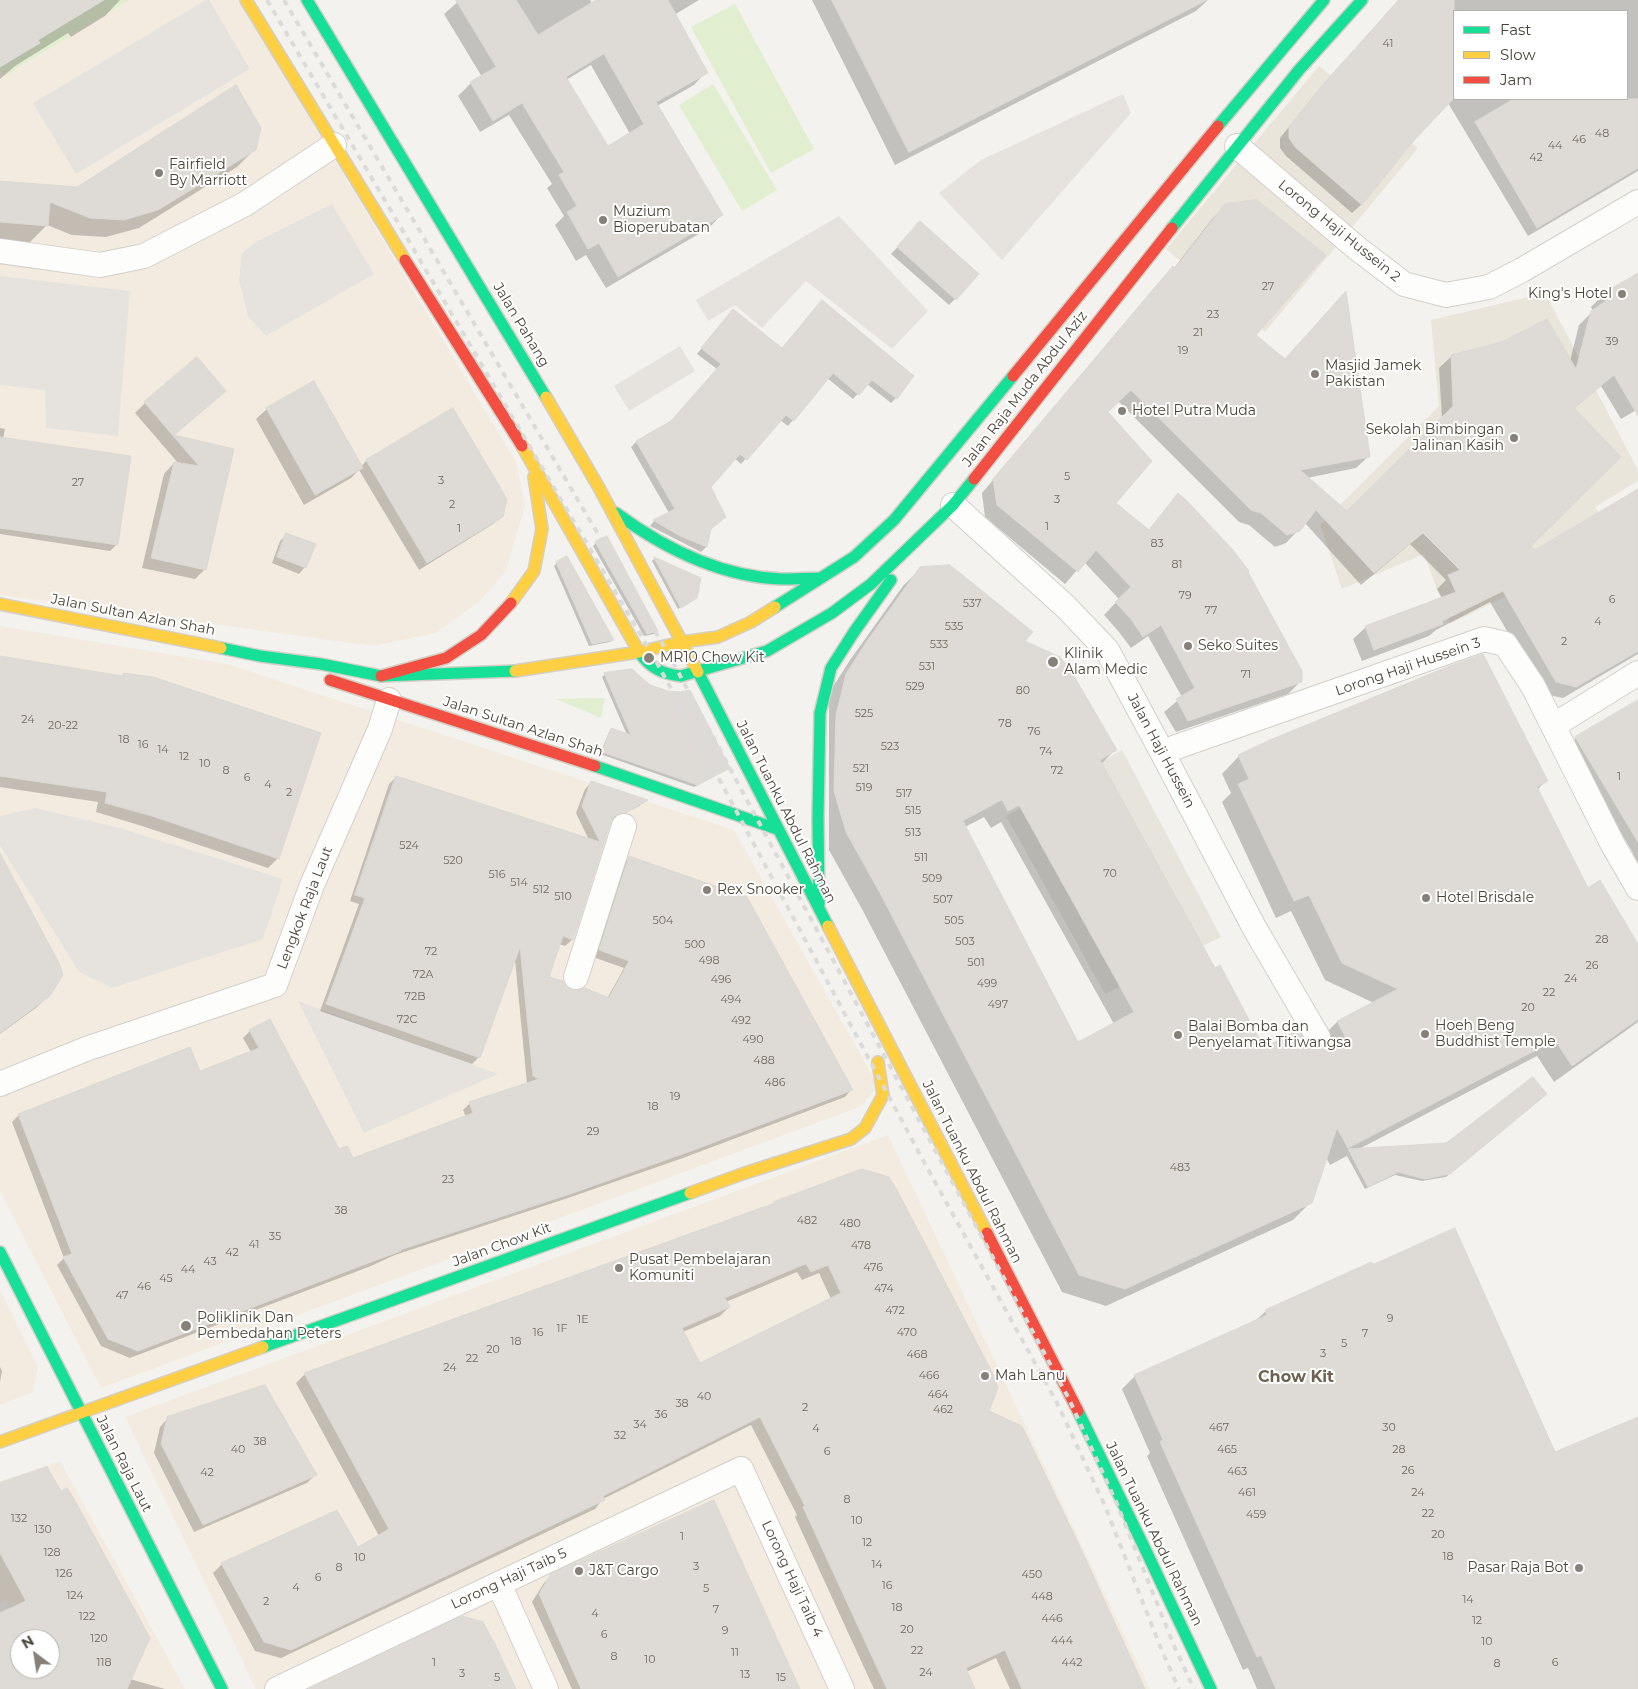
<!DOCTYPE html>
<html>
<head>
<meta charset="utf-8">
<style>
	body { margin:0 }
	#map { position:relative; width:1638px; height:1689px; overflow:hidden; background:#f4f2ee; font-family:Montserrat,sans-serif }
	canvas { display:block }
	.legend { position:absolute; left:1453px; top:10px; width:175px; height:90px; box-sizing:border-box; background:#fff; border:1px solid #b7b4b0; margin:0; padding:6px 9px; list-style:none; font-size:15px; color:#4b4439 }
	.legend li { display:flex; align-items:center; gap:10px; height:25px }
	.legend b { width:25px; border:1px solid #b7b4b0 }
	.north { position:absolute; left:10px; top:1629px; width:50px; height:50px; box-sizing:border-box; background:#fff; border:1px solid #b7b4b0; border-radius:50%; rotate:329deg; font-size:14px; font-weight:700; line-height:20px; text-align:center; color:#4b4439 }
	.north::after { content:''; display:block; margin:auto; width:18px; height:22px; background:#868178; clip-path:polygon(50% 0,100% 100%,50% 72%,0 100%) }
</style>
</head>
<body>
<div id="map">
<canvas width="1638" height="1689"></canvas>
<ul class="legend">
<li><b style="height:6px;background:#16e098"></b>Fast</li>
<li><b style="height:6px;background:#ffcf43"></b>Slow</li>
<li><b style="height:6px;background:#f24e42"></b>Jam</li>
</ul>
<div class="north">N</div>
</div>
<script>
const g = document.querySelector('canvas').getContext('2d');
g.lineJoin = 'round';
function fillPath(path, color) {
  g.fillStyle = color;
  g.fill(path, 'evenodd');
}
function stroke(path, color, width, dash) {
  g.strokeStyle = color;
  g.lineWidth = width;
  g.lineCap = dash ? 'butt' : 'round';
  g.setLineDash(dash || []);
  g.stroke(path);
}
function label(font, color, halo, rows, align = 'center') {
  g.font = font + ' Montserrat,sans-serif';
  g.lineWidth = 4;
  g.setLineDash([]);
  g.textBaseline = 'middle';
  g.strokeStyle = halo;
  g.fillStyle = color;
  for (const [text, x, y, turn = 0] of rows) {
    g.save();
    g.translate(x, y);
    g.rotate((+turn || 0) * Math.PI / 180);
    g.textAlign = isNaN(turn) ? turn : align;
    if (halo) g.strokeText(text, 0, 0);
    g.fillText(text, 0, 0);
    g.restore();
  }
}
fillPath(new Path2D(`
	M1122,750L1221,937L1105,994L1006,816Z`), '#e7e4dc');
fillPath(new Path2D(`
	M0,0H239L516,462L525,505L506,571L480,601L436,633L374,646L0,595Z
	M0,626L227,664L734,830L878,1086L862,1106L101,1388L0,1191Z
	M888,1135L1150,1689H256L125,1417Z
	M0,1290L38,1367L33,1392L0,1405Z
	M60,1461L185,1689H55L50,1669V1639H28L6,1600L0,1603V1481Z`), '#f3ebdf');
fillPath(new Path2D(`
	M1319,66L1418,148L1265,332L1166,249Z
	M1545,293L1638,470V481L1595,507L1617,541L1450,624L1424,554L1342,589L1320,525L1439,406L1431,320Z`), '#eae5da');
fillPath(new Path2D(`
	M0,0H129L4,76L0,69Z
	M735,4L814,149L771,173L691,27Z
	M713,84L777,190L742,211L679,105Z
	M605,698L601,718L556,699Z`), '#e1eecf');
fillPath(new Path2D(`
	M206,0H209L250,69L76,174L33,103Z
	M1123,94L1131,113L1002,260L939,193L981,160Z
	M332,204L374,274L266,336L248,316L239,280L242,253L254,243Z
	M839,216L928,311L892,349L806,281L762,328L735,305L708,321L696,300Z
	M0,276L130,291L118,436L46,428L45,390L0,385Z
	M680,346L695,371L629,411L614,386Z
	M35,808L120,828L283,879L263,939L112,988L79,972L0,845V816Z
	M298,1001L498,1074L364,1133Z`), '#e6e3df');
fillPath(new Path2D(`
	M0,0H120L105,16L71,37L68,33L15,66L0,79Z
	M460,0H590L593,4L599,0H699L674,15L706,72L694,85L657,106L721,215L709,228L606,288L586,255L576,261L555,225L564,216L547,188L552,184L509,115L480,132L458,96L471,83L482,77L444,14ZM591,65L630,134L607,147L566,80Z
	M812,0H1208L1196,11L895,165Z
	M1399,0H1638V171L1528,236L1448,103L1408,145L1362,204L1352,213L1286,156L1280,148V138L1318,91ZM1454,11H1627V99H1454Z
	M255,149L237,167L139,228L106,237L72,235L47,225L29,243L0,240V182L77,188Z
	M1226,206L1254,335L1369,456L1356,468L1307,478L1347,513L1442,419L1439,368L1452,356L1570,361L1579,325L1593,311L1591,307L1603,295L1638,275V409L1621,419L1601,386L1573,409L1530,546L1534,552L1638,491V654L1563,698L1544,694L1490,602L1436,630L1429,636L1362,661L1353,639L1366,627L1442,598L1437,589L1446,580L1410,544L1361,585L1305,523L1286,543L1275,547L1249,525L1239,522L1118,401L1106,412L1115,504L1148,531L1178,495L1247,572L1300,682L1288,694L1176,732L1164,712L1182,697L1148,636L1131,648L1119,632L1104,615L1119,599L1084,562L1065,584L985,517L982,493L1161,280L1174,268L1213,218Z
	M914,230L955,299L949,305L891,254Z
	M817,307L896,398L891,403L867,384L853,399L827,378L788,426L780,420L741,464L734,458L709,487L725,517L709,530L706,547L701,552L650,526L654,521L669,513L631,447L636,442L670,423L717,369L697,354L728,316L781,349Z
	M224,391L173,436L233,450L205,569L195,579L142,568L164,474L174,463L179,464L135,413L145,403Z
	M267,409L361,467L366,461L453,410L501,516L493,524L419,570L359,470L351,478L304,505L256,419Z
	M0,428L5,429L3,439L116,545L110,551L0,534Z
	M286,535L305,567L299,574L272,563L280,541Z
	M596,543L657,631L654,634L644,636L593,546Z
	M654,559L700,579L695,598L678,609L652,561Z
	M557,563L613,640L610,642L589,646L554,566Z
	M921,568L1023,642L1115,750L1101,764L1215,969L1263,1050H1310L1320,1052L1324,1047L1320,1039L1337,1022L1374,1003L1325,980L1291,911L1276,918L1222,802L1231,793L1222,774L1239,756L1546,781L1537,790L1587,889L1638,946V1022L1554,1082L1537,1056L1359,1149L1446,1144L1543,1097L1446,1177L1422,1181L1395,1175L1365,1189L1347,1156L1330,1165L1326,1157L1311,1202L1293,1220L1106,1306L1062,1292L863,911L829,850V693L850,660L903,586ZM984,817L991,828L1001,822L1114,1024L1077,1044L965,827Z
	M0,658L121,677L124,675L278,858L268,868L142,826L96,812L98,802L0,787Z
	M605,674L725,770L694,787L600,754L609,732L612,729L627,735L602,677Z
	M1638,701V868L1631,855L1633,853L1569,746L1576,738Z
	M396,777L589,840L576,813L585,789L592,782L645,801L639,806L610,821L572,940L565,946L559,944L547,978L571,991L607,999L624,968L593,957L622,864L629,858L851,1090L845,1097L683,1158L568,1198L395,1255L371,1266L130,1358L101,1346L57,1265L64,1258L12,1122L19,1115L199,1073L251,1052L243,1038L250,1031L338,1151L352,1160L466,1117L463,1110L470,1103L527,1084L515,960L479,1057L472,1064L320,1011L359,904L350,901L389,784Z
	M0,855L49,995L37,1007L0,1034Z
	M862,1171L987,1412L1144,1689H1010L996,1658L966,1672L974,1689H874L795,1517L797,1515L751,1425L603,1499L595,1509L281,1658L255,1651L213,1573L222,1564L357,1548L379,1536L296,1383L305,1374L772,1206L775,1203ZM797,1272L802,1280L819,1273L831,1299L700,1365L683,1332L720,1316L729,1307L726,1302Z
	M1266,1311L1555,1454L1638,1418V1689H1257L1248,1668L1243,1670L1147,1456L1150,1453L1122,1389L1135,1376L1254,1322Z
	M0,1367L2,1371L0,1382Z
	M168,1418L315,1475L307,1483L194,1532L154,1453L160,1427Z
	M0,1484L130,1679L165,1689H0ZM20,1639H50V1669H20Z
	M552,1575L798,1689H572L532,1602L544,1583Z`), '#0003');
const building = new Path2D(`
	M0,0H104L38,40L40,43L0,67Z
	M456,0H516L538,35L596,0H668L708,73L656,102L723,215L618,277L599,243L588,249L567,212L577,206L559,175L564,172L522,103L493,121L470,82L496,67ZM604,54L644,124L608,146L566,77Z
	M832,0H1207L909,152Z
	M1399,0H1454V98L1409,146L1362,205L1295,147L1289,138V127L1327,80Z
	M236,85L261,128L256,150L158,210L124,220L90,218L50,202L48,226L0,222V181L77,187Z
	M1514,99H1638V168L1537,228L1475,122Z
	M1257,200L1326,255L1256,335L1285,359L1346,291L1370,457L1300,470L1347,511L1453,406L1451,355L1502,342L1547,319L1576,369L1591,311L1606,301L1602,294L1638,273V416L1614,375L1574,408L1621,457L1531,546L1535,550L1638,489V651L1576,687L1556,682L1503,591L1442,621L1443,624L1374,650L1365,626L1456,592L1448,575L1460,570L1423,533L1374,573L1316,510L1300,531L1287,535L1261,513L1251,510L1131,390L1108,412L1152,461L1116,503L1149,530L1178,493L1188,502L1233,550L1249,571L1248,572L1302,671V682L1188,721L1176,699L1195,688L1161,625L1143,637L1131,619L1115,602L1131,587L1096,550L1078,572L997,505L993,479L1173,266L1175,268L1225,204Z
	M920,221L979,274L956,300L897,247Z
	M822,300L914,376L897,399L872,380L859,395L833,373L794,421L786,415L747,460L740,454L711,487L726,517L711,529L707,547L680,536L653,520L675,509L636,441L671,421L721,364L701,348L733,309L782,348Z
	M197,357L226,391L174,435L234,449L206,570L151,558L174,462L199,466L144,402Z
	M314,381L363,468L315,495L266,408Z
	M453,408L507,499L503,517L427,563L366,460Z
	M0,437L131,456L118,545L0,528Z
	M286,533L316,544L306,568L277,557Z
	M607,536L658,631L647,634L595,542Z
	M567,556L614,640L592,644L556,562Z
	M654,557L701,578L697,598L681,608Z
	M950,565L1033,632L1025,641L1060,657L1071,671L1117,750L1100,760L1215,968L1220,965L1264,1048L1296,1031H1299L1311,1049L1318,1051L1325,1049L1330,1044L1331,1038L1348,1042L1337,1021L1398,989L1342,963L1309,895L1294,901L1238,784L1249,779L1238,755L1270,740L1452,665L1483,654L1548,781L1537,787L1588,888L1600,880L1638,944V1019L1572,1066L1555,1040L1348,1148L1337,1128L1312,1203L1125,1289L1079,1275L880,893L846,832L834,791L836,715L846,674L867,641L920,567ZM1002,800L1008,811L1019,805L1134,1012L1078,1042L963,821Z
	M0,656L123,676V673L153,677L321,733L279,859L152,816L105,803L107,792L0,776Z
	M632,669L650,685L668,691L680,692L690,690L730,768L698,785L602,752L611,728L631,735L604,673Z
	M1638,700V842L1575,737Z
	M396,776L600,842L582,806L591,781L648,800L625,813L615,816L611,821L573,940L563,936L549,977L563,981L566,987L571,990H578L585,988L609,998L629,961L599,950L629,856L747,897L853,1090L691,1151L576,1192L400,1250L401,1251L379,1259L138,1351L108,1339L63,1257L72,1254L18,1114L190,1047L200,1071L259,1048L249,1030L270,1019L339,1149L347,1146L353,1158L473,1113L469,1102L539,1079L533,1076L520,947L480,1058L326,1004L365,898L355,895Z
	M0,853L59,963L63,975L50,996L0,1033Z
	M1533,1077L1547,1094L1450,1174L1425,1179L1398,1172L1368,1187L1348,1149L1446,1143Z
	M862,1169L889,1177L898,1192L995,1378L998,1388L989,1411L1022,1426L1082,1551L1145,1689H1022L1005,1650L966,1668L975,1689H887L803,1507L805,1506L760,1417L603,1496L605,1500L291,1650L264,1642L221,1563L337,1510L358,1547L389,1529L304,1373L775,1203L774,1202ZM806,1264L811,1272L828,1265L841,1293L700,1363L682,1328L730,1307L725,1298Z
	M1455,1228L1555,1452L1638,1417V1689H1276L1261,1655L1257,1657L1160,1442L1163,1440L1134,1375L1267,1315L1265,1310L1371,1262L1374,1264Z
	M265,1385L317,1475L203,1525L161,1444L167,1417Z
	M47,1467L61,1491L67,1488L74,1499L150,1638L127,1689H0V1613L26,1601L0,1553V1483ZM20,1639H50V1669H20Z
	M714,1500L800,1689H581L539,1594L551,1574Z
	M462,1616L483,1622L496,1646L516,1689H309Z`);
fillPath(building, '#dedbd6');
stroke(building, '#dcd9d4', 1);
const street = new Path2D(`
	M1237,146L1358,249L1404,284L1446,295L1489,287L1522,270L1638,202
	M0,251L100,265L144,256L245,204L334,145
	M953,505L1066,607L1107,650L1162,752L1255,929L1318,1037
	M1553,726L1638,673
	M1162,752L1484,639L1505,644L1533,686L1613,845L1638,888
	M576,977L624,826
	M0,1084L86,1049L275,985L312,885L380,729L389,700
	M499,1584L546,1689
	M277,1689L741,1469L842,1689`);
const fast = new Path2D(`
	M307,0L546,397
	M1218,126L1324,0
	M1172,228L1299,70L1362,0
	M616,513C665,549 721,577 782,579C795,579 808,578 821,578
	M775,607L854,557L894,520L1013,376
	M221,648L260,656L321,664L381,676L515,671
	M639,652C650,668 662,674 681,676L767,651L832,613L871,584L953,505L974,479
	M698,672L828,926
	M595,766L777,829
	M819,904L818,817L820,713L831,668L854,632L891,580
	M0,1252L222,1689
	M263,1347L690,1193
	M1078,1411L1147,1553L1211,1689`);
const slow = new Path2D(`
	M246,0L405,260
	M546,397L598,486L698,672
	M522,446L639,652
	M511,603L534,571L542,529L534,477
	M0,604L221,648
	M515,671L639,652L682,642L718,637L751,622L775,607
	M828,926L987,1233
	M690,1193L742,1174L851,1139L865,1128L883,1095L878,1062
	M0,1442L263,1347`);
const jam = new Path2D(`
	M405,260L522,446
	M1013,376L1218,126
	M974,479L1172,228
	M381,676L446,658L481,635L511,603
	M330,680L595,766
	M987,1233L1078,1411`);
stroke(street, '#d2d0cb', 26);
stroke(fast, '#d3cfc5', 14);
stroke(slow, '#d3cfc5', 14);
stroke(jam, '#d3cfc5', 14);
stroke(street, '#fdfdfc', 24);
stroke(fast, '#16e098', 11);
stroke(slow, '#ffcf43', 11);
stroke(jam, '#f24e42', 11);
stroke(new Path2D(`
	M267,0L656,661L924,1162L1057,1403L1105,1506L1162,1651L1179,1689
	M284,0L669,655L1069,1399L1117,1504L1175,1648L1194,1689`), '#dbdbda', 4, [6, 6]);
for (const [x, y, r, color] of [
	[159,173,5,"#868178"],
	[603,220,5,"#868178"],
	[1622,294,5,"#868178"],
	[1315,374,5,"#868178"],
	[1122,411,5,"#868178"],
	[1514,438,5,"#868178"],
	[1188,646,5,"#868178"],
	[649,658,6,"#868178"],
	[1053,662,6,"#868178"],
	[707,890,5,"#868178"],
	[1426,898,5,"#868178"],
	[1425,1034,5,"#868178"],
	[1178,1035,5,"#868178"],
	[619,1268,5,"#868178"],
	[186,1326,6,"#868178"],
	[985,1376,5,"#868178"],
	[1579,1568,5,"#868178"],
	[579,1571,5,"#868178"]
]) {
  const dot = new Path2D();
  dot.arc(x, y, r, 0, 2 * Math.PI);
  g.fillStyle = color;
  g.fill(dot);
  stroke(dot, '#fff', 2);
}
label('11px', '#706a61', null, [
	["41",1388,44],
	["48",1602,134],
	["46",1579,140],
	["44",1555,146],
	["42",1536,158],
	["27",1268,287],
	["23",1213,315],
	["21",1198,333],
	["39",1612,342],
	["19",1183,351],
	["5",1067,477],
	["3",441,481],
	["27",78,483],
	["3",1057,500],
	["2",452,505],
	["1",1047,527],
	["1",459,529],
	["83",1157,544],
	["81",1177,565],
	["79",1185,596],
	["6",1612,600],
	["537",972,604],
	["77",1211,611],
	["4",1598,622],
	["535",954,627],
	["2",1564,642],
	["533",939,645],
	["531",927,667],
	["71",1246,675],
	["529",915,687],
	["80",1023,691],
	["525",864,714],
	["24",28,720],
	["78",1005,724],
	["20-22",63,726],
	["76",1034,732],
	["18",124,740],
	["16",143,745],
	["523",890,747],
	["14",163,750],
	["74",1046,752],
	["12",184,757],
	["10",205,764],
	["521",861,769],
	["8",226,771],
	["72",1057,771],
	["1",1619,777],
	["6",247,778],
	["4",268,785],
	["519",864,788],
	["2",289,793],
	["517",904,794],
	["515",913,811],
	["513",913,833],
	["524",409,846],
	["511",921,858],
	["520",453,861],
	["70",1110,874],
	["516",497,875],
	["509",932,879],
	["514",519,883],
	["512",541,890],
	["510",563,897],
	["507",943,900],
	["504",663,921],
	["505",954,921],
	["28",1602,940],
	["503",965,942],
	["500",695,945],
	["72",431,952],
	["498",709,961],
	["501",976,963],
	["26",1592,966],
	["72A",423,975],
	["24",1571,979],
	["496",721,980],
	["499",987,984],
	["22",1549,993],
	["72B",415,997],
	["494",731,1000],
	["497",998,1005],
	["20",1528,1008],
	["72C",407,1020],
	["492",741,1021],
	["490",753,1040],
	["488",764,1061],
	["486",775,1083],
	["19",675,1097],
	["18",653,1107],
	["29",593,1132],
	["483",1180,1168],
	["23",448,1180],
	["38",341,1211],
	["482",807,1221],
	["480",850,1224],
	["35",275,1237],
	["41",254,1245],
	["478",861,1246],
	["42",232,1253],
	["43",210,1262],
	["476",873,1268],
	["44",188,1270],
	["45",166,1279],
	["46",144,1287],
	["474",884,1289],
	["47",122,1296],
	["472",895,1311],
	["9",1390,1319],
	["1E",583,1320],
	["1F",562,1329],
	["16",538,1333],
	["470",907,1333],
	["7",1365,1334],
	["18",516,1342],
	["5",1344,1344],
	["20",493,1350],
	["3",1323,1354],
	["468",917,1355],
	["22",472,1359],
	["24",450,1368],
	["466",929,1376],
	["464",938,1395],
	["40",704,1397],
	["38",682,1404],
	["2",805,1408],
	["462",943,1410],
	["36",661,1415],
	["34",640,1425],
	["467",1219,1428],
	["30",1389,1428],
	["4",816,1429],
	["32",620,1436],
	["38",260,1442],
	["40",238,1450],
	["465",1227,1450],
	["28",1399,1450],
	["6",827,1452],
	["26",1408,1471],
	["463",1237,1472],
	["42",207,1473],
	["461",1247,1493],
	["24",1418,1493],
	["8",847,1500],
	["22",1428,1514],
	["459",1256,1515],
	["132",19,1519],
	["10",857,1521],
	["130",43,1530],
	["20",1438,1535],
	["1",682,1537],
	["12",867,1543],
	["128",52,1553],
	["18",1448,1557],
	["10",360,1558],
	["14",877,1565],
	["3",696,1567],
	["8",339,1568],
	["126",64,1574],
	["450",1032,1575],
	["6",318,1578],
	["16",887,1586],
	["4",296,1588],
	["5",706,1589],
	["124",75,1596],
	["448",1042,1597],
	["14",1468,1600],
	["2",266,1602],
	["18",897,1608],
	["7",716,1610],
	["4",595,1614],
	["122",87,1617],
	["446",1052,1619],
	["12",1477,1621],
	["20",907,1630],
	["9",725,1631],
	["6",604,1635],
	["120",99,1639],
	["444",1062,1641],
	["10",1487,1642],
	["22",917,1651],
	["11",735,1653],
	["8",614,1657],
	["10",650,1660],
	["118",104,1663],
	["1",434,1663],
	["442",1072,1663],
	["6",1555,1663],
	["8",1497,1664],
	["24",926,1673],
	["3",462,1674],
	["13",745,1675],
	["5",497,1678],
	["15",781,1678]
]);
label('14px', '#4b4439', '#fff', [
	["Fairfield",169,165],
	["By Marriott",169,181],
	["Muzium",613,212],
	["Bioperubatan",613,228],
	["King's Hotel",1612,294,"right"],
	["Masjid Jamek",1325,366],
	["Pakistan",1325,382],
	["Hotel Putra Muda",1132,411],
	["Sekolah Bimbingan",1504,430,"right"],
	["Jalinan Kasih",1504,446,"right"],
	["Seko Suites",1198,646],
	["Klinik",1064,654],
	["Alam Medic",1064,670],
	["MR10 Chow Kit",660,658],
	["Rex Snooker",717,890],
	["Hotel Brisdale",1436,898],
	["Hoeh Beng",1435,1026],
	["Buddhist Temple",1435,1042],
	["Balai Bomba dan",1188,1027],
	["Penyelamat Titiwangsa",1188,1043],
	["Pusat Pembelajaran",629,1260],
	["Komuniti",629,1276],
	["Poliklinik Dan",197,1318],
	["Pembedahan Peters",197,1334],
	["Mah Lanu",995,1376],
	["Pasar Raja Bot",1569,1568,"right"],
	["J&T Cargo",589,1571]
], 'left');
label('14px', '#4b4439', '#fff', [
	["Lorong Haji Hussein 2",1339,231,39],
	["Jalan Pahang",521,325,59],
	["Jalan Raja Muda Abdul Aziz",1025,389,-52],
	["Jalan Sultan Azlan Shah",133,615,11],
	["Lorong Haji Hussein 3",1408,667,-19],
	["Jalan Sultan Azlan Shah",523,727,18],
	["Jalan Haji Hussein",1161,751,62],
	["Jalan Tuanku Abdul Rahman",786,812,63],
	["Lengkok Raja Laut",305,908,-69],
	["Jalan Tuanku Abdul Rahman",972,1172,63],
	["Jalan Chow Kit",502,1245,-20],
	["Jalan Raja Laut",124,1464,63],
	["Jalan Tuanku Abdul Rahman",1154,1534,64],
	["Lorong Haji Taib 5",509,1579,-25],
	["Lorong Haji Taib 4",792,1579,65]
]);
label('bold 16px', '#6e6250', '#fff', [
	["Chow Kit",1296,1377]
]);
</script>
</body>
</html>
